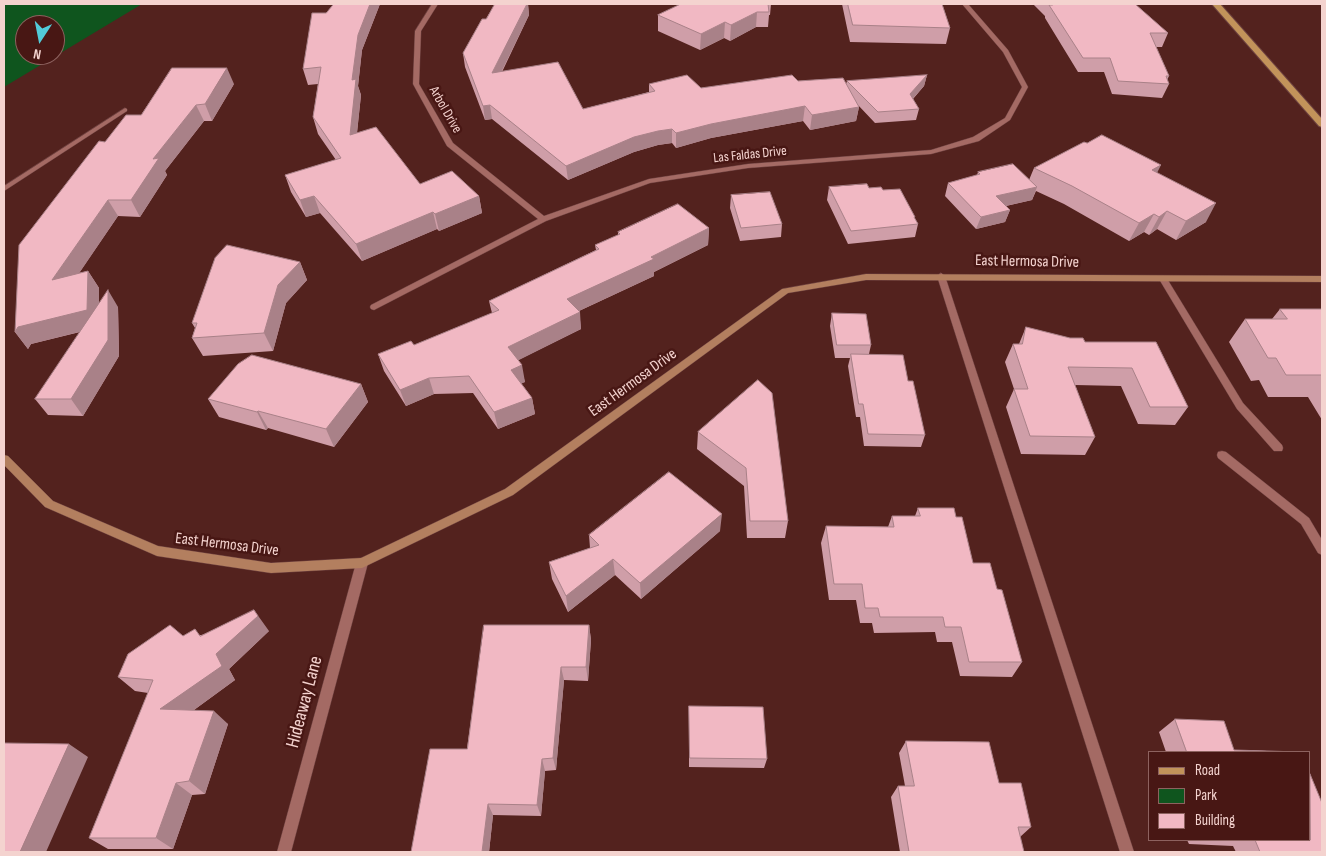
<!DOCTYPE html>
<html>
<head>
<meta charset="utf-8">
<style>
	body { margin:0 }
	#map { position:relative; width:1326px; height:856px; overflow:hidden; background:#53221e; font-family:"Sofia Sans Condensed",sans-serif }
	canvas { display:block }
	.frame { position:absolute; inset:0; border:5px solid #f4d3cf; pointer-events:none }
	.legend { position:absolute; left:1148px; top:751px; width:162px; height:90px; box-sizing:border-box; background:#481714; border:1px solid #8d625f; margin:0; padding:6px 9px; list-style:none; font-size:15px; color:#f4d3cf }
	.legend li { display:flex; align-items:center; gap:10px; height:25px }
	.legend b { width:25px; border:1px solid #8d625f }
	.north { position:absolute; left:15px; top:15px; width:50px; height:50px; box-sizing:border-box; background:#481714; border:1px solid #8d625f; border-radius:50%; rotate:191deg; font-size:14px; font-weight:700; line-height:20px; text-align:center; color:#f4d3cf }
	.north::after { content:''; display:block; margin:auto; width:18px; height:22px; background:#52cbd9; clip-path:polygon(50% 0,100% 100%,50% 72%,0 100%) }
</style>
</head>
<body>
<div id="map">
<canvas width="1326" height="856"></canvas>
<div class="frame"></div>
<ul class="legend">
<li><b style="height:6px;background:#c2935a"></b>Road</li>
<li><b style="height:14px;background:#0f551e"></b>Park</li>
<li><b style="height:14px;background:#f1b8c3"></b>Building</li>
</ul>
<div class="north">N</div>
</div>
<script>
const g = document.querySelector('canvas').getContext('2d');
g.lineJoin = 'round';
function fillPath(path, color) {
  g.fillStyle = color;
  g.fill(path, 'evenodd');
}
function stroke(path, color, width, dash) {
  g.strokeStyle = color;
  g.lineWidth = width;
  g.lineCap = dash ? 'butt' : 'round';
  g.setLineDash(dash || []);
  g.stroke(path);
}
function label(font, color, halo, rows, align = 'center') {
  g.font = font + ' "Sofia Sans Condensed",sans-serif';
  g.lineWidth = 5;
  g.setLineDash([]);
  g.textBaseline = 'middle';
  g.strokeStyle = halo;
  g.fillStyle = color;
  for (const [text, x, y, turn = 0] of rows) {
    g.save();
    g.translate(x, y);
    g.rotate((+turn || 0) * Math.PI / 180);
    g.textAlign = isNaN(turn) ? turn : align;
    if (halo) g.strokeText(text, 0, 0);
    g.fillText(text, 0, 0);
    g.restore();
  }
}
fillPath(new Path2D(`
	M4,4H142L4,87ZM25,25H55V55H25Z`), '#0f551e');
const lane = new Path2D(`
	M125,108L127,109V111L4,191V186Z
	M1163,276L1166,277L1243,403L1282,445L1283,448L1282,451H1274L1237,409L1159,279Z
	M1222,451L1226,452L1309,518L1322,540V555L1318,553L1301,524L1218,458L1217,455L1218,452Z`);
const street = new Path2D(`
	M432,4H438L421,31L419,84L453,143L544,216L649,179L748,164L931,150L973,137L1005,118L1022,87L1003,52L962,4H968L1008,50L1028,87L1010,120L979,141L931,154L748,168L650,183L546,221L374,310L371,309L370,307L371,305L538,219L447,146L413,84L415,31Z
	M941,273L945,276L1134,852H1120L937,276Z
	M362,558L366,560L368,563L291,852H277L356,563L358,560Z`);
const secondary = new Path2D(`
	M866,274L1322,276V282L866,280L788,293L513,495L362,568L271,573L157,556L45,507L4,465V455L8,456L53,501L158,546L271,563L361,558L505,489L782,289Z`);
const primary = new Path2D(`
	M1212,4H1220L1322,119V127L1319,126Z`);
stroke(lane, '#6c403f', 1);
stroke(street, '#6c403f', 1);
stroke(secondary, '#6c403f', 1);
stroke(primary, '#6c403f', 2);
fillPath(lane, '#a46a64');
fillPath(street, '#a46a64');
fillPath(secondary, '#b37f5f');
fillPath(primary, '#c2935a');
fillPath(new Path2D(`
	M334,4H380L362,50L358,86L361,95L357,133L420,184L479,196L482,213L439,231L437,229L362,261L320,213L306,217L291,192L285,175L336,160L318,134L313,117L318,84L308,85L303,69L326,13Z
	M495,4H528L529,15L502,72L583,109L649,92V84L701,88L798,81L846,84L847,81L927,75L924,86L913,99L919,109L916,120L875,123L858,105L859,107L856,121L810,130L803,121L711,138L676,148L672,143L658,145L634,152L568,180L492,119L485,120L465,67L463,53L486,19Z
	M681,4H771L770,15H769L768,27H756L730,41L724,38L700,50L658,31V15Z
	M842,4H942L950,28L946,44L850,42Z
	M1033,4H1135L1168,33L1162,47H1156L1169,76L1167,80L1169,84L1162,98L1112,94L1104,72H1078L1045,18V16Z
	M234,84L212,121H204L165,171L167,175L140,217L118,216L79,273L88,271L99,288V303L118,307L119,356L83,416L48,415L35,399L80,332L31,344L28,349L15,332L105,142L141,115Z
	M1034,168L1157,173L1206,222L1176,240L1157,229L1149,235L1144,232L1129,241L1064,204L1036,191L1032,200L1006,206L1010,210L1005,222L976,229L945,196L948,183L977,175L978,172L1029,180Z
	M829,187L869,188L883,190L915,217V219L918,224L915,237L848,244L827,200Z
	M731,195L782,224L781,237L740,241L730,208Z
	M709,228L708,245L654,272V276L579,311L581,329L518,360L525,382L521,383L532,398L535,414L498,429L473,393L434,394L406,406L384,371L378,354L414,345L492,313L489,301L596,250L595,245L618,235V232Z
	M300,262L307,280L286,303L273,351L203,356L192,338L195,328L192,323Z
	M1280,309H1322V420L1308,397H1268L1259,380L1251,381L1229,342L1245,319H1272Z
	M832,313L871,345L869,354L908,381L925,435L921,447L864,446L860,417H856L848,366L850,358H835L830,326Z
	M1026,327L1085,342H1156L1188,407L1175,425L1138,424L1121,386L1075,385L1095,437L1085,455L1021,454L1006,407L1014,389L1005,362L1013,344H1019Z
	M758,380L788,521L785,538H747L744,486L697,449L698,432Z
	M361,384L368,402L334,447L268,428L266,430L219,417L208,399Z
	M918,508L956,517L973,563L997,589L1022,662L1012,677L960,676L952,642H937L935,632L874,633L872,623H860L856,600H829L821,543L826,526L888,527L892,516H915Z
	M720,531L641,599L615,575L568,612L552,579L549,562L590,548L589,535Z
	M589,625L591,640L588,681L564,680L556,770L545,771L541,816L493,815L489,852H411L467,749Z
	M269,631L229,669L235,680L194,710L228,724L205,794L192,795L173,849H108L89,838L148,693L135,691L118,677L183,636Z
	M689,706L767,759L764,768L689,767Z
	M1175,719L1234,750L1300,752H1166L1159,732Z
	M906,741L999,783L1031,827L1020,837L1024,852H900L891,797L898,786H905L899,753Z
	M1187,840H1310L1322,852H1236L1233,846L1189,844Z`), '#cf9ea8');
fillPath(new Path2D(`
	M370,4H380L362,50L358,86L361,95L355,151L350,135L352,80L358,35Z
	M527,4H528L529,15L494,87L492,73Z
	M757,12L756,27L730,41L731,25Z
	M725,22L724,38L700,50L701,34Z
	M227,68L234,84L212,121L205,104Z
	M927,75L924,86L907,105L910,94Z
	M196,105L204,121L165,171L167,175L140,217L131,200L153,159Z
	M490,105L492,119L485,120L483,106Z
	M805,106L803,121L711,138L676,148V133L711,124Z
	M859,107L856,121L810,130L812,115Z
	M672,129V143L658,145L634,152L568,180L566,166L634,137L658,131Z
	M1161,165L1152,183V170Z
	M1037,187L1032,200L992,209L996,196Z
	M314,196L320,213L306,217L300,200Z
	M479,196L482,213L439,231L435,214Z
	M108,200L118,216L63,297L52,280Z
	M1216,203L1206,222L1176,240L1186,221Z
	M1010,210L1005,222L976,229L981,217Z
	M1167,211L1157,229L1149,235L1159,217Z
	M433,212L437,229L362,261L356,244Z
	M1154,214L1144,232L1129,241L1139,223Z
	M709,228L708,245L654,272V276L568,316L567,299Z
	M300,262L307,280L286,303L273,351L264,333L278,285Z
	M88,271L99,288V327L31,344L28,349L15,332L18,327Z
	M108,290L118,307L119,356L83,416L71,399Z
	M580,312L581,329L511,364L508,347Z
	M522,365L525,382L514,387L511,370Z
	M429,378L434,394L406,406L400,390Z
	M361,384L368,402L334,447L326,429Z
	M532,398L535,414L498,429L494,412Z
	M258,411L268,428L266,430L257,412Z
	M722,514L720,531L641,599L640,583Z
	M613,559L615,575L568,612L566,596Z
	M254,610L269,631L229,669L235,680L176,723L160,709L216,654Z
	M589,625L591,640L588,681L586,667Z
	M561,667L564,680L556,770L553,758Z
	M214,711L228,724L205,794L189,781Z
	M69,744L88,757L46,852H20Z
	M542,759L545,771L541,816L537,805Z
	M176,783L192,795L173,849L156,838Z
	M488,804L493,815L489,852H482Z`), '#a98188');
const building = new Path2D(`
	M334,4H370L358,35L352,80L356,79L350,135L376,127L420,184L452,171L479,196L435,214L433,212L356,244L314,196L300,200L285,175L341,158L313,117L321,67L303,69L312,13H326Z
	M495,4H527L492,73L558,62L583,109L655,91L649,84L687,75L701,88L792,75L798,81L843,78L859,107L812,115L805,106L711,124L676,133L672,129L658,131L634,137L566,166L490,105L483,106L463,53L482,19H486Z
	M681,4H768L769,12H757L731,25L725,22L701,34L658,15Z
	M848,4H942L950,28L853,25Z
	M1051,4H1135L1168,33H1150L1169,76H1166L1169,84L1118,81L1110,58H1083L1049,5H1052Z
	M172,68H227L205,104L196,105L153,159L159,158L131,200H108L52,280L88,271L87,310L18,327L15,332L19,245L99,141L105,142L126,115H141Z
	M927,75L910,94L919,109L878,112L847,81Z
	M1102,135L1161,165L1152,170L1216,203L1186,221L1167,211L1159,217L1154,214L1139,223L1072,186L1034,168L1084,142L1087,143Z
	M1013,164L1037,187L996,196L1010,210L981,217L948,183L980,174L978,172Z
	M867,184L869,188L881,187L883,190L900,189L915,217H914L918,224L851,231L829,187Z
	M770,192L782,224L741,228L731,195Z
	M678,204L709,228L651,257L654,259L567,299L580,312L508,347L522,365L511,370L532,398L494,412L469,376L429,378L400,390L378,354L411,341L414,345L499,310L489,301L599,249L595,245L620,234L618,232Z
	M227,245L300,262L278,285L264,333L192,338L197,323H192L215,258Z
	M108,290V340L71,399H35Z
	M1280,309H1322V375H1286L1276,358H1268L1245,319H1287Z
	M832,313L866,314L871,345H837Z
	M1026,327L1070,338H1083L1085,342H1156L1188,407H1150L1132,368L1068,367L1095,437L1030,436L1014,389H1028L1013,344H1022Z
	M851,354L903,355L908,381H913L925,435L868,434L863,404H859Z
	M252,355L361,384L326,429L258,411L257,412L208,399L238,364Z
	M758,380L772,393L788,521H750L746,468L698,432Z
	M669,472L722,514L640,583L613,559L566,596L549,562L599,545L589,535Z
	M918,508H954L956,517H962L973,563H990L997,589L1002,590L1022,662H969L961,627H945L943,617H880L878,608H865L862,584H834L826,526L894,527L892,516H920Z
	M254,610L258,616L216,654L222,666L160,709L214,711L189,781L176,783L156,838H89L153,680L118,677L128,654L170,625L183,636L195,629L200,636Z
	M484,625H589L586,667H561L553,758L542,759L537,805L488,804L482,852H411L430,749H467Z
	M689,706L763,707L767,759L690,758Z
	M1175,719L1224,721L1234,750L1300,752H1187Z
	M906,741L989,742L999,783H1021L1031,827H1018L1024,852H909L898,786H914Z
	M4,743L69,744L20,852H4Z
	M1310,774L1322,803V852H1260L1255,840H1310Z`);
fillPath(building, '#f1b8c3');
stroke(building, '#a98188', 1);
label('14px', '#f4d3cf', '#481714', [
	["Arbol Drive",445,110,60],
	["Las Faldas Drive",750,155,-6]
]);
label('16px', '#f4d3cf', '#481714', [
	["East Hermosa Drive",1027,262,1],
	["East Hermosa Drive",633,383,-36],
	["East Hermosa Drive",227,545,7]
]);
label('19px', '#f4d3cf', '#481714', [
	["Hideaway Lane",305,702,-75]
]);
</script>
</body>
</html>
